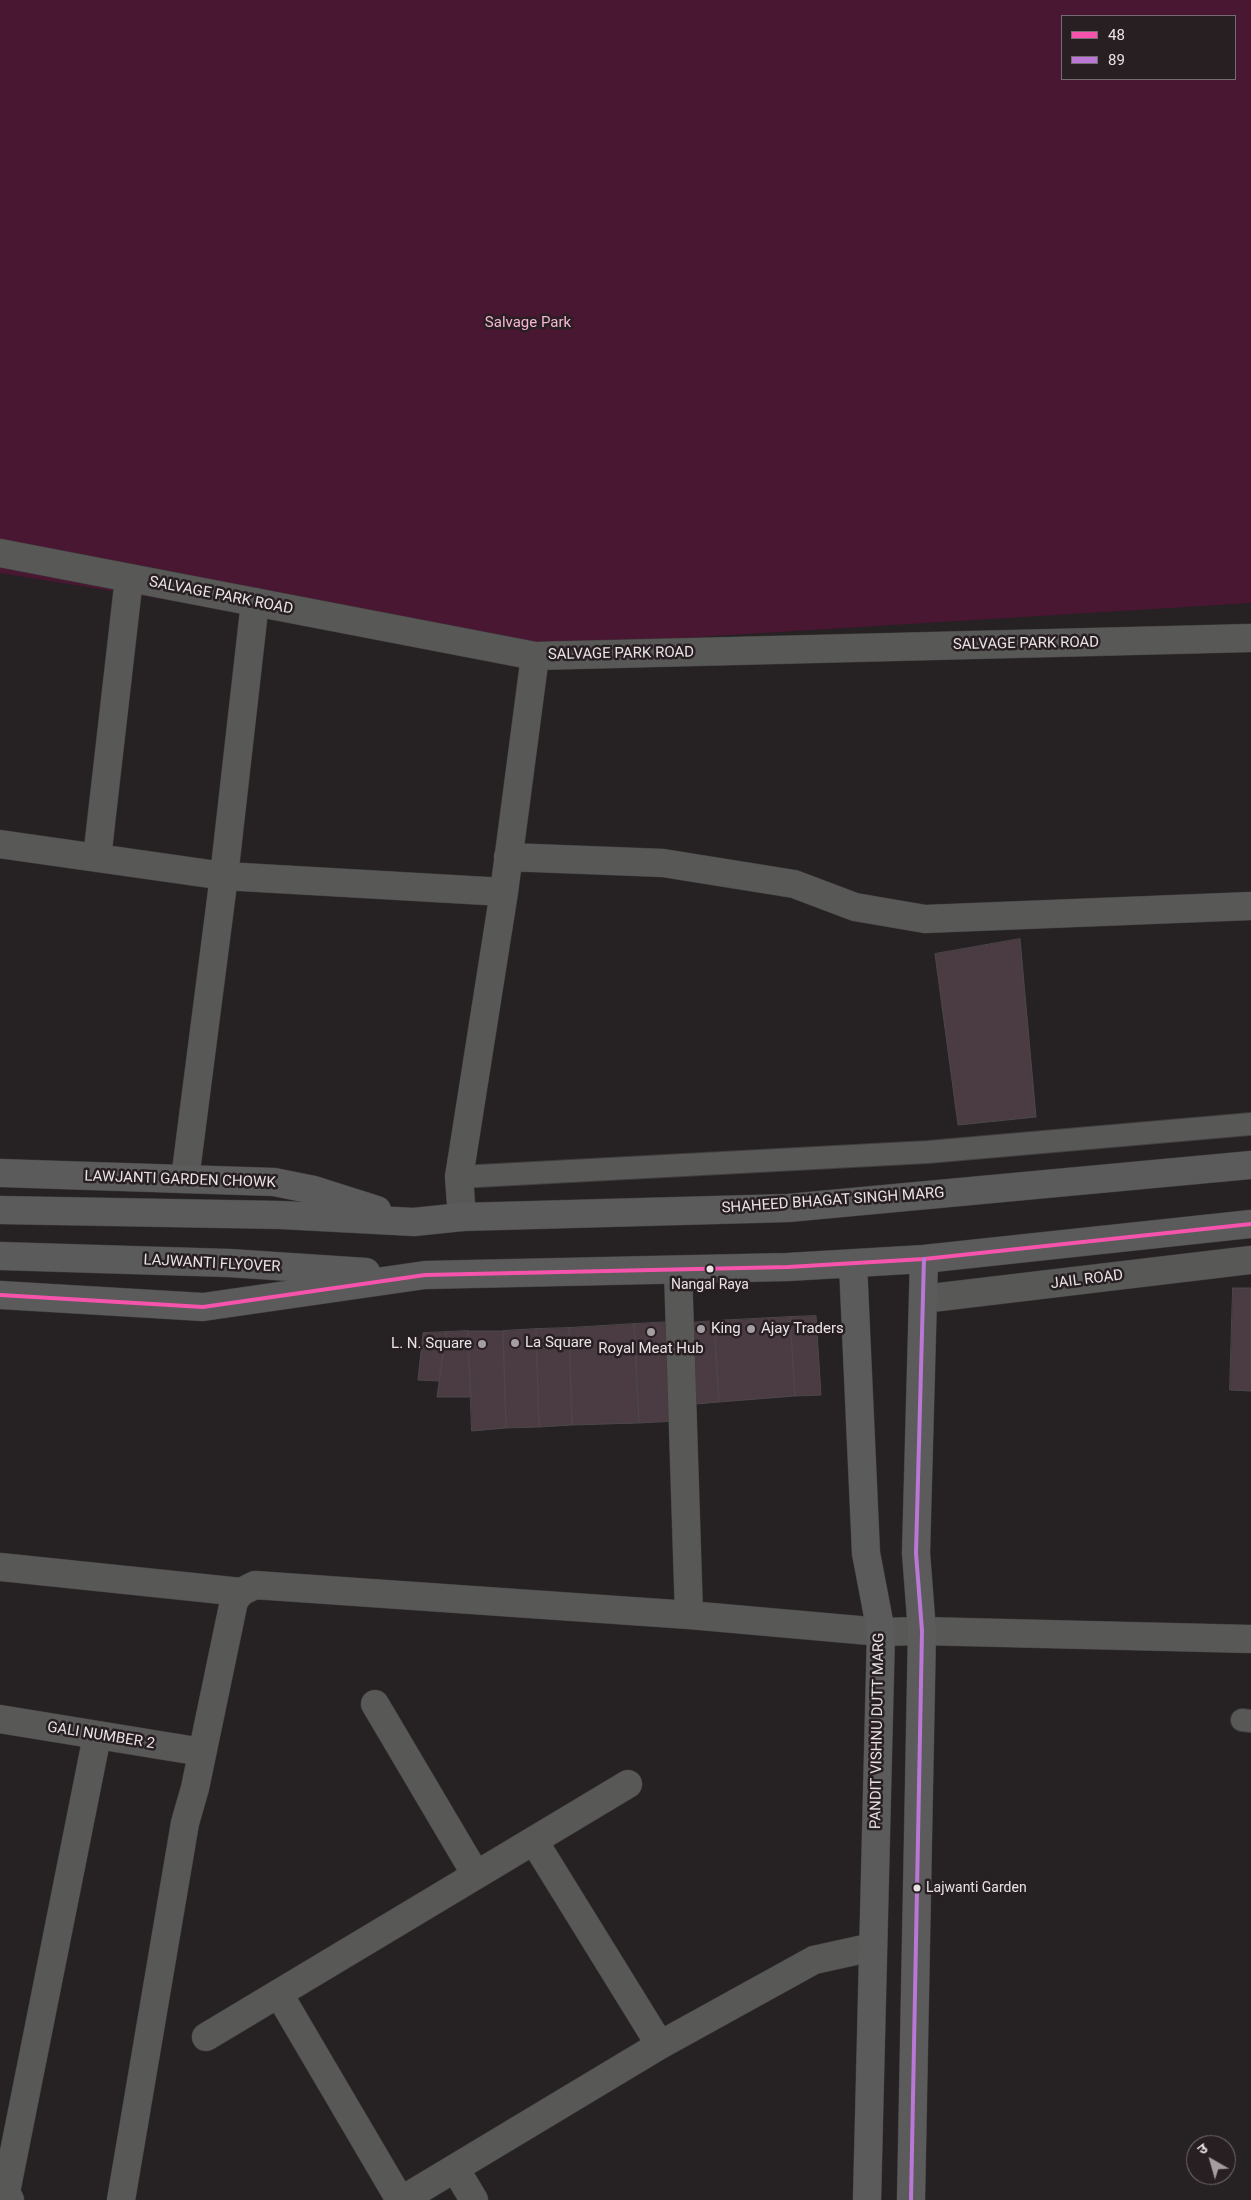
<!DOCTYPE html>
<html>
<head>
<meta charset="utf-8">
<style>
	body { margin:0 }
	#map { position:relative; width:1251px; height:2200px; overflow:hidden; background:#262123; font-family:Roboto,"Noto Sans Devanagari",sans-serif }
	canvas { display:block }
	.legend { position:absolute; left:1061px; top:15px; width:175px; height:65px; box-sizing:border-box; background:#281f23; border:1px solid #756d71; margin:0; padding:6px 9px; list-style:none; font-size:15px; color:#e8e2e5 }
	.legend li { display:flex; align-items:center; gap:10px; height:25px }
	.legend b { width:25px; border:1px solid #756d71 }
	.north { position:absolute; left:1186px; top:2135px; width:50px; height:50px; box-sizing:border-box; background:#281f23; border:1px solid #756d71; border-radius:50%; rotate:322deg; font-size:14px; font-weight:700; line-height:20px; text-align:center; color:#e8e2e5 }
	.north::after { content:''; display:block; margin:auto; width:18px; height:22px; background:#a49ea1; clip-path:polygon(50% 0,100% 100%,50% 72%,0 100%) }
</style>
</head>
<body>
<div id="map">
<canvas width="1251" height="2200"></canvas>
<ul class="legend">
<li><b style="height:6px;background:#f653ac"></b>48</li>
<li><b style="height:6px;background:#ba77d6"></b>89</li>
</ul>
<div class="north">उ</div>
</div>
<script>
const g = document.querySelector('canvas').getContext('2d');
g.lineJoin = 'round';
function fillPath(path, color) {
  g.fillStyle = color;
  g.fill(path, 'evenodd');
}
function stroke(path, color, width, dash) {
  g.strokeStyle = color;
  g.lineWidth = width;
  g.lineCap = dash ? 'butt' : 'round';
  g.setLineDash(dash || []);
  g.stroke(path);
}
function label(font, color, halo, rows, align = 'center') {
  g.font = font + ' Roboto,sans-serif';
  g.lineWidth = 5;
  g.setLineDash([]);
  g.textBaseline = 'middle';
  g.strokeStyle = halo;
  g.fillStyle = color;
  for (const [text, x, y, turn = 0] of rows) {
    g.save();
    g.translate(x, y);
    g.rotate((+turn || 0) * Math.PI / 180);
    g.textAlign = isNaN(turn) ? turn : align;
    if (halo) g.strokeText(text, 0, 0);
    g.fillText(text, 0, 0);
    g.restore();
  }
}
fillPath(new Path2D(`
	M0,0H1251V603L534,647L411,639L0,573ZM1062,16H1235V79H1062Z`), '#491732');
const building = new Path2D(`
	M1020,939L1036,1117L958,1125L935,954Z
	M1233,1288H1251V1391L1230,1390Z
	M816,1316L821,1395L795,1396L790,1317Z
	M790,1317L795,1396L719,1402L714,1321Z
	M714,1321L719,1402L696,1404L690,1323Z
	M671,1322L676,1421L639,1423L634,1324Z
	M634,1324L639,1423L572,1425L569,1328Z
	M569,1328L572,1425L539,1427L536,1329Z
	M536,1329L539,1427L506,1428L503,1331Z
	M468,1331L471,1397H437L446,1332Z
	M468,1331H503L506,1428L472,1431Z
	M446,1332L439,1381L418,1380L423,1333Z`);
fillPath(building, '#4b3c44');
stroke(building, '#4c4749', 1);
const lane = new Path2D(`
	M459,1177L928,1152L1251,1124
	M1242,1720L1251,1721`);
const street = new Path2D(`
	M0,553L535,656L1251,638
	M0,844L224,876L504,892
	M508,857L663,863L794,884L855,907L925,919L1251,906
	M97,858L129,578
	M185,1179L224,876L255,602
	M462,1217L459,1177L504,892L535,656
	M678,1270L689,1615
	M923,1299L1251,1260
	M0,1567L241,1592
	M375,1704L476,1875
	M0,1719L202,1752
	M534,1841L660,2045
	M279,1994L400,2200
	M206,2037L628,1784
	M456,2170L474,2200
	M10,2200L6,2192L97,1736
	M121,2200L185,1823L195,1788L234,1601L241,1592L255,1585L689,1615L881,1632L922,1631L1251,1639
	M402,2200L660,2045L814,1960L873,1947`);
const secondary = new Path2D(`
	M0,1173L274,1182L314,1190L377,1210
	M0,1210L281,1215L414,1222L462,1217L788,1208L1251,1165
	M0,1256L229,1263L366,1272
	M853,1264L866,1553L881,1632L867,2200
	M0,1295L203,1307L425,1275L788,1267L924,1259L1251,1224
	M911,2200L922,1631L916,1553L924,1259`);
stroke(lane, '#403d3e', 24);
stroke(street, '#403d3e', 29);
stroke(secondary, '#403d3e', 29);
stroke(lane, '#585857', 22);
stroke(street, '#585857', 28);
stroke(secondary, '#5a5b5a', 28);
stroke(new Path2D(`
	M0,1295L203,1307L425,1275L788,1267L924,1259L1251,1224`), '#f653ac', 4);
stroke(new Path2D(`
	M911,2200L922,1631L916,1553L924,1259`), '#ba77d6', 4);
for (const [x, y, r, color] of [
	[710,1269,4.5,"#e8e2e5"],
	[701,1329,5,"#a49ea1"],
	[751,1329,5,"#a49ea1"],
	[651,1332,5,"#a49ea1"],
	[515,1343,5,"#a49ea1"],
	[482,1344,5,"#a49ea1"],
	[917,1888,4.5,"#e8e2e5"]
]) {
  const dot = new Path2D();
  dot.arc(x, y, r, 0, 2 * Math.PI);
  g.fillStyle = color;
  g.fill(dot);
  stroke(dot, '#281f23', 2);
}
label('14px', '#e8e2e5', '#281f23', [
	["Nangal Raya",710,1285],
	["Lajwanti Garden",926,1888,"left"]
]);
label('15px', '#f8b4d2', '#281f23', [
	["Salvage Park",528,323]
]);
label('15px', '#e8e2e5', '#281f23', [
	["SALVAGE PARK ROAD",221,596,11],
	["SALVAGE PARK ROAD",1026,644,-1],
	["SALVAGE PARK ROAD",621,654,-1],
	["LAWJANTI GARDEN CHOWK",180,1180,2],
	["SHAHEED BHAGAT SINGH MARG",833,1201,-4],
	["LAJWANTI FLYOVER",212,1264,3],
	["JAIL ROAD",1087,1280,-7],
	["PANDIT VISHNU DUTT MARG",878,1731,-89],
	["GALI NUMBER 2",101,1736,9]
]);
label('15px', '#e8e2e5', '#281f23', [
	["King",711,1329],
	["Ajay Traders",761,1329],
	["La Square",525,1343],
	["L. N. Square",472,1344,"right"],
	["Royal Meat Hub",651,1349,"center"]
], 'left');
</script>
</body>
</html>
